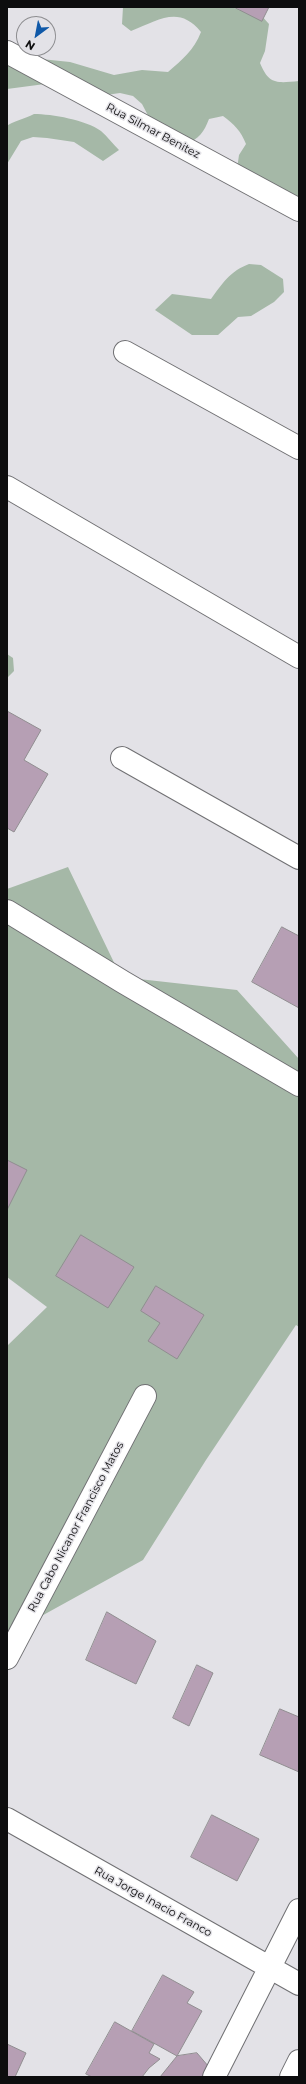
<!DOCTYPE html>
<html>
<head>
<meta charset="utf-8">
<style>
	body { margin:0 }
	#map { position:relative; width:306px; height:2084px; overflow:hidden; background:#e3e2e7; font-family:Montserrat,sans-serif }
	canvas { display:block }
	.frame { position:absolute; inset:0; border:8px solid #0d0d0e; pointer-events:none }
	.north { position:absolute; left:16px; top:16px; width:40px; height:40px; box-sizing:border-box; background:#e3e2e7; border:1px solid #8d8d90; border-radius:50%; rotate:212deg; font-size:11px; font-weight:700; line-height:16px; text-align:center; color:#0d0d0e }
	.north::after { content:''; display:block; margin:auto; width:14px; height:18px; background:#1059a8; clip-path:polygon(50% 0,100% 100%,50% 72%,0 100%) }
</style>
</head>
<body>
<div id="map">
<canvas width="306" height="2084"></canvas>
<div class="frame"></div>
<div class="north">N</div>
</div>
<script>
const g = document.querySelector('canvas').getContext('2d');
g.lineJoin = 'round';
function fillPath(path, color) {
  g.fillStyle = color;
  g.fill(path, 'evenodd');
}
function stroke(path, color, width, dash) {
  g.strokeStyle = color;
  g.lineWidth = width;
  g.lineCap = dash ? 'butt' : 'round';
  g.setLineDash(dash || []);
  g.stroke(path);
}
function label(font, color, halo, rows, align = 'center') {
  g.font = font + ' Montserrat,sans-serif';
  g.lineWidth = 3;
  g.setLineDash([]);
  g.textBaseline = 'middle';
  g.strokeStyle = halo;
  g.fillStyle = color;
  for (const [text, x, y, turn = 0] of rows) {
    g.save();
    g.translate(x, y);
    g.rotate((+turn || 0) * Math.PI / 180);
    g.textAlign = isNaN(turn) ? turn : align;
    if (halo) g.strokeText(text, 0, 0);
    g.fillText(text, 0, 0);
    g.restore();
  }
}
fillPath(new Path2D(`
	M123,7H230L260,14L269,24L265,51L260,63C269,85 277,83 299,81V201L237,169L239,155L246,144C241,131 234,124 223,116L209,119C204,132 199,139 186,144L153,125L142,104L133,96L120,93L106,95L45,84L7,89V66L41,59L70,62L114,75L142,70L168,72C182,60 194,50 201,32C179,5 159,20 131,31L122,24Z
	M34,114C52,114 86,120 101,131C107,136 113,144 119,150L103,161L74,142L47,138L33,137L21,141L7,164V126C11,122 27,118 34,114Z
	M249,264L261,265L283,279L284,292L274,302L251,316L238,317L218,335H192L155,310L172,294L211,299C222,284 230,271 249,264Z
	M7,654L13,658L14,671L7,678Z
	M68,867L121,977L237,990L299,1059V1327L296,1325L206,1460L143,1560L7,1635V1346L47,1307L7,1277V889Z`), '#a5b8a7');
const building = new Path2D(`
	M234,7H269L262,21Z
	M7,711L41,730L24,760L48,774L14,832L7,828Z
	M282,927L299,936V1008L252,982Z
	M7,1160L27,1170L7,1210Z
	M81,1235L134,1267L108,1308L56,1276Z
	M156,1286L204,1315L177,1359L148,1341L160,1323L141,1311Z
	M107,1612L156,1641L136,1684L86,1660Z
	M197,1665L213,1673L189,1726L173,1718Z
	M280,1709L299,1717V1772L260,1755Z
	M212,1815L259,1839L237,1881L191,1857Z
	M163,1975L194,1992L187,2003L202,2011L177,2056L132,2031Z
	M115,2022L154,2044L149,2053L160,2059L149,2068L142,2077H92L86,2074Z
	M7,2044L26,2053L15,2077H7Z
	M197,2053L209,2067L202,2077H160L177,2056Z`);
fillPath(building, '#b69fb4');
stroke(building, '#908d90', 1);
const minor = new Path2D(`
	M7,52L299,210
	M125,352L299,448
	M7,487L299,657
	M122,758L299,858
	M7,911L123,982L299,1085
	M7,1658L145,1396
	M7,1819L299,1984
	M214,2077L299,1910
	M291,2077L299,2061`);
stroke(minor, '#707073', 24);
stroke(minor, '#fff', 22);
label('11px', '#0d0d0e', '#e3e2e7', [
	["Rua Silmar Benitez",153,131,28],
	["Rua Cabo Nicanor Francisco Matos",76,1527,-62],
	["Rua Jorge Inacio Franco",153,1902,29]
]);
</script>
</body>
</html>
